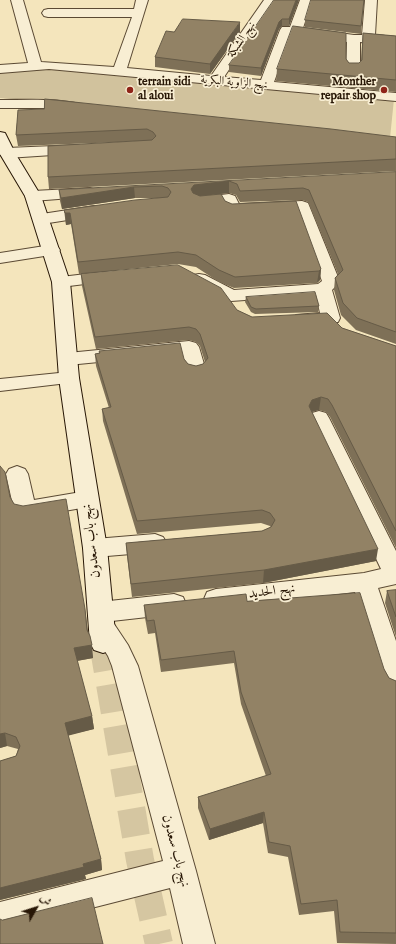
<!DOCTYPE html>
<html>
<head>
<meta charset="utf-8">
<style>
	body { margin:0 }
	#map { position:relative; width:396px; height:944px; overflow:hidden; background:#f4e5bc; font-family:"IM FELL English",Amiri,serif }
	canvas { display:block }
	.north { position:absolute; left:16px; top:888px; width:40px; height:40px; -webkit-text-stroke:3px #f8eed3; paint-order:stroke; rotate:51deg; font-size:11px; font-weight:700; line-height:16px; text-align:center; color:#281706 }
	.north::after { content:''; display:block; margin:auto; width:14px; height:18px; background:#281706; clip-path:polygon(50% 0,100% 100%,50% 72%,0 100%) }
</style>
</head>
<body>
<div id="map">
<canvas width="396" height="944"></canvas>
<div class="north">ش</div>
</div>
<script>
const g = document.querySelector('canvas').getContext('2d');
g.lineJoin = 'round';
function fillPath(path, color) {
  g.fillStyle = color;
  g.fill(path, 'evenodd');
}
function stroke(path, color, width, dash) {
  g.strokeStyle = color;
  g.lineWidth = width;
  g.lineCap = dash ? 'butt' : 'round';
  g.setLineDash(dash || []);
  g.stroke(path);
}
function label(font, color, halo, rows, align = 'center') {
  g.font = font + ' "IM FELL English",Amiri,serif';
  g.lineWidth = 3.5;
  g.setLineDash([]);
  g.textBaseline = 'middle';
  g.strokeStyle = halo;
  g.fillStyle = color;
  for (const [text, x, y, turn = 0] of rows) {
    g.save();
    g.translate(x, y);
    g.rotate((+turn || 0) * Math.PI / 180);
    g.textAlign = isNaN(turn) ? turn : align;
    if (halo) g.strokeText(text, 0, 0);
    g.fillText(text, 0, 0);
    g.restore();
  }
}
fillPath(new Path2D(`
	M45,67L394,99L390,138L0,98V70Z`), '#d1c29d');
stroke(new Path2D(`
	M103,643L140,860L159,944`), '#d5c6a1', 28, [28, 14]);
const street = new Path2D(`
	M11,0H23L41,62L114,67L132,17H48L44,16L42,13L44,10L48,9H134L136,0H148L127,68L211,76L264,0H276L224,77L261,80L280,30L282,27H290L300,0H312L303,28L354,35H362L365,0H377L375,35L396,37V45L360,42V70L358,73H348L346,70L347,42L291,35L274,82L396,93V101L49,69L0,73V65L28,63Z
	M0,100C26,100 54,98 80,104L82,107L80,110L75,111L44,108H0Z
	M78,145L83,147L86,150L83,153L7,158L2,156L0,154L2,150L7,148Z
	M90,188L96,190L98,193L96,196L33,201L27,199L25,196L27,193L33,191Z
	M229,194L235,196L239,204L302,201L308,203L340,282L332,290L340,318L338,322L303,325L296,323L294,319L296,315L320,313L316,295L231,301L225,300L193,283L190,279L193,275L199,274L205,275L234,290L318,284L322,281L296,211L232,214L226,212L222,204L194,207L188,205L186,202L188,199Z
	M94,206L100,207L102,211L100,215L42,224L36,223L34,219L36,215L42,214Z
	M51,245L57,246L60,250L57,254L0,263V253Z
	M111,271L117,272L120,276L117,280L61,287L55,286L52,282L55,278L61,277Z
	M189,341L196,343L199,347L206,371L203,375L196,377L189,375L186,371L181,354L68,365L61,363L58,359L61,355L68,353Z
	M69,372L76,374L79,378L76,382L0,391V379Z
	M319,411L326,413L329,418L396,551V584L378,588L396,641V692L387,689L383,681L355,592L216,609L207,606L204,599L207,592L216,589L364,573L381,569L309,418L312,413Z
	M17,466L25,469L28,474L34,500L87,491L95,493L98,499L95,505L87,507L25,518L17,516L14,510L6,474L9,469Z
	M155,534L163,537L167,543L163,549L155,552L95,557L87,554L83,548L87,542L95,539Z
	M174,594L183,597L186,604L183,611L174,614L112,621L128,645L138,666L196,871L215,944H183L170,888L5,930L0,928V902L163,861L112,666L108,656L89,626L93,619L88,612L91,605L100,602Z`);
const secondary = new Path2D(`
	M0,132L5,133L15,153L41,196L70,282L79,378L107,548L116,643L112,650L103,653L94,650L90,643L83,548L59,378L52,282L25,196L0,154Z`);
stroke(street, '#5b4a34', 2);
stroke(secondary, '#281706', 2);
fillPath(street, '#f8eed3');
fillPath(secondary, '#f8eed3');
fillPath(new Path2D(`
	M299,0L289,26H282L279,29L261,76L229,72V65Z
	M364,0L361,34L305,27V20Z
	M174,32H240L210,74L155,67V57Z
	M363,33L396,36V92L276,81L277,69L346,59L349,63H359L361,61L362,44Z
	M18,110L396,137V171L49,189L48,177L147,141L18,146L16,135Z
	M396,172V344L356,330L341,315L334,290L335,278L338,274L308,202L302,200L240,202L236,195L229,193L199,196L225,201L321,269L320,280L317,283L234,288L219,282L196,267L178,264L79,274L71,224L66,225L64,210L162,198H135L62,209L60,201L59,190Z
	M81,274L237,310L252,317L342,328L396,346V548L330,417L326,412L319,410L312,412L376,561L263,583L132,597L127,556L126,543L262,531L271,527L270,526L261,523L137,534L103,421L102,409L109,408L96,366L95,354L99,353V351L184,359L188,364L196,366L203,364L205,362L200,346L196,342L189,340L96,349L82,286Z
	M246,297L319,306L318,312L255,314L251,312L245,302Z
	M0,466L10,497L14,504L85,609L88,631L93,658L77,661L92,716L94,729L68,735L101,859L102,870L85,875L86,879L0,900V761L16,756L18,749L7,746L0,748Z
	M396,590V637L385,603L387,591Z
	M247,601L384,669L389,678L396,681V944L337,943L334,911L299,915L288,857L268,853L263,823L209,840L198,808V797L266,776L241,704L234,663L161,672L155,633L148,634L145,618L144,605Z`), '#7e7057');
fillPath(new Path2D(`
	M296,0H299L289,26V19Z
	M282,19V26L279,29L261,76V68L279,22Z
	M240,22V32L210,74V64Z
	M229,181V193L194,197L191,189L194,185Z
	M134,187L135,198L62,209L61,198Z
	M65,213H70L71,224L66,225Z
	M321,269L320,280L317,283L319,271Z
	M321,397L319,410L311,412L309,406L312,400Z
	M378,549L376,561L263,583L264,570Z
	M92,645L93,658L76,661L74,648Z
	M92,716L94,729L67,736L65,723Z
	M5,733L7,746L0,748V734Z
	M264,812L263,823L209,840L210,829Z
	M101,859L102,870L85,875L86,879L0,900V888Z`), '#665b47');
const building = new Path2D(`
	M274,0H296L289,19H282L279,22L261,68L229,65Z
	M311,0H364L361,26L305,20Z
	M183,19L240,22L210,64L155,57L166,31L174,32Z
	M293,26L346,33V59L349,63H359L362,60L363,33L396,36V80L277,69Z
	M45,99L331,129L396,137V159L48,177V146L152,140L156,136L153,132L147,129L16,135L18,110L44,109Z
	M396,172V332L357,318L343,303L335,278L343,270L309,190L303,188L240,191L237,184L229,181L194,185L191,189L193,193L200,196L221,194L225,201L232,204L296,201L321,269L319,271L235,277L219,270L196,255L178,252L78,262L70,213H65L64,210L135,200L168,197L171,192L168,188L162,186L134,187L61,198L59,190Z
	M178,265L221,288L237,310L252,317L327,313L342,328L396,346V531L332,405L328,399L321,397L312,400L309,406L378,549L264,570L131,584L126,543L262,531L271,527L275,520L270,513L262,510L137,521L102,409L111,407L95,354L100,353L99,351L180,343L184,359L188,364L196,366L203,364L208,358L200,334L196,329L189,327L95,337L81,274Z
	M315,292L319,306L256,309L251,307L246,297Z
	M0,466L5,472L10,497L14,504L23,506L66,499L85,609L87,630L90,636L92,645L74,648L92,716L65,723L101,859L83,864L84,867L0,888V761L16,756L20,746L16,737L5,733L0,734Z
	M396,590V617L387,591Z
	M360,593L384,669L389,678L396,681V933L340,932L337,900L301,904L290,846L269,842L264,812L210,829L198,797L271,774L241,692L234,651L161,660L154,620L147,621L144,605L246,594L247,601Z
	M92,898L103,944H0V919L2,920Z`);
fillPath(building, '#928265');
stroke(building, '#665b47', 1);
for (const [x, y, r, color] of [
	[130,90,4,"#8f2418"],
	[384,90,4,"#8f2418"]
]) {
  const dot = new Path2D();
  dot.arc(x, y, r, 0, 2 * Math.PI);
  g.fillStyle = color;
  g.fill(dot);
  stroke(dot, '#f8eed3', 1.5);
}
label('12px', '#281706', '#f8eed3', [
	["نهج الشبكة",242,40,-55],
	["نهج الزاوية البكرية",234,83,5]
]);
label('bold 12px', '#281706', '#f8eed3', [
	["terrain sidi",138,83],
	["al aloui",138,97],
	["Monther",376,83,"right"],
	["repair shop",376,97,"right"]
], 'left');
label('14px', '#281706', '#f8eed3', [
	["نهج باب سعدون",92,541,-97],
	["نهج الحديد",272,592,-7],
	["نهج باب سعدون",175,851,75]
]);
</script>
</body>
</html>
